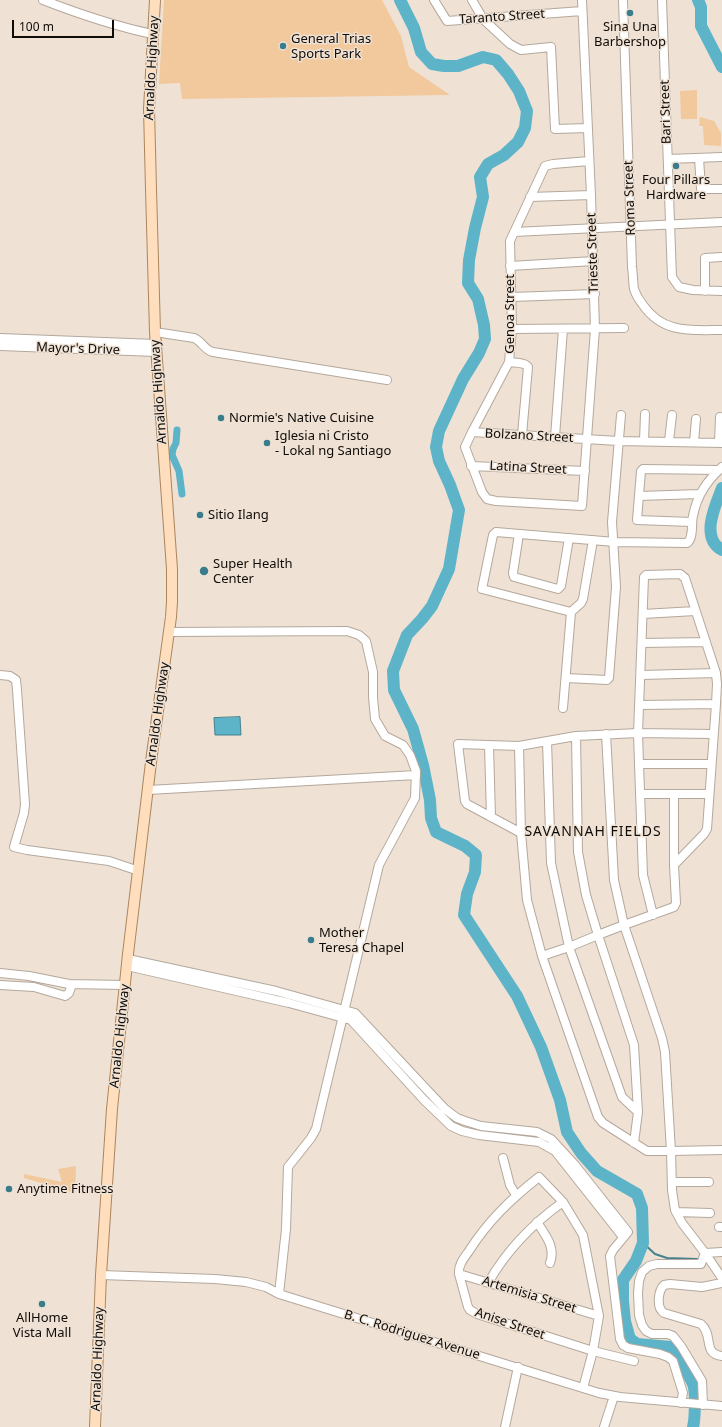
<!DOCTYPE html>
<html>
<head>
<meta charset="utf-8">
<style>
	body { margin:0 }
	#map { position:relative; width:722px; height:1427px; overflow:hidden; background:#efe2d5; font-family:"Noto Sans",sans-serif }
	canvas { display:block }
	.scale { position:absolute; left:12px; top:20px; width:102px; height:18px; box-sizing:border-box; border:2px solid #0f0b07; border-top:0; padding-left:5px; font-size:12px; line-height:14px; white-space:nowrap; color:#0f0b07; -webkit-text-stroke:3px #efe2d5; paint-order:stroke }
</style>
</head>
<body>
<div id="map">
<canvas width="722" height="1427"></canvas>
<div class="scale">100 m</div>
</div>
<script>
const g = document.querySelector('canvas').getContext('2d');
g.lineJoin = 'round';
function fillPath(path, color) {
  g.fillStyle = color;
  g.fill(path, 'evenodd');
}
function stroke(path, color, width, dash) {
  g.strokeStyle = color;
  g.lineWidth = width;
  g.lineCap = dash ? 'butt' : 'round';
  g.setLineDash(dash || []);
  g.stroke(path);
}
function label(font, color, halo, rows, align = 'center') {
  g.font = font + ' "Noto Sans",sans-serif';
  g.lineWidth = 3;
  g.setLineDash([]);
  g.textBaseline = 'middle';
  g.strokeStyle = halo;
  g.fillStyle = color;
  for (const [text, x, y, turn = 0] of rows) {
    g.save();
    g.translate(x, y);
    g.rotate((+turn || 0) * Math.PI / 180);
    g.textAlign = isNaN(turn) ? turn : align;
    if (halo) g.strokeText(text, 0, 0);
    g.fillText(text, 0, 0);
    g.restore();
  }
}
fillPath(new Path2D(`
	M164,0H382L401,36L409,67L450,95L182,99L180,83L159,84Z
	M697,90V119H681L680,91Z
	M700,117L714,121L721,133V146L704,145L703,126H699Z
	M76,1166L75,1193L24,1178V1174L62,1182L58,1169Z`), '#f2c89d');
const water = new Path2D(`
	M240,717L241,735H215L214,718Z`);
fillPath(water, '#5db4c8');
stroke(water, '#46818e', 1);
stroke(new Path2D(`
	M643,1243L655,1254L667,1258L697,1259`), '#46818e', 2);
stroke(new Path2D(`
	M177,430L176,443L173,449L172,455L179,471L182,494`), '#5db4c8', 7);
stroke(new Path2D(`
	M400,0L414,28L421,52L432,64L444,66H458L483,57L496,60L508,74L519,91L527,111L525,128L518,142L504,155L488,164L480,177L483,197L475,228L469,260L468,283L478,299L484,325L485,339L479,353L463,379L439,431L436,447L439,461L450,485L459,510L449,569L432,606L422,619L407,635L393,671L394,690L413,729L423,765L430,800L431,818L436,832L465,846L476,855L475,872L467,894L464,915L517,996L541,1047L560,1100L567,1132L581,1153L597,1171L637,1194L642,1208L643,1243L636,1261L623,1280V1301L625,1321L630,1339L637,1344L671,1347C679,1358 687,1371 693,1384C696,1391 695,1420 693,1427
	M698,0L701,7V26L722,67
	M722,488C715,506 700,538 722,550`), '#5db4c8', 12);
const minor = new Path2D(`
	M43,0C79,14 115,26 152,34
	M434,0L447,21L582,11
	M472,0L483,19L510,44L521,50L551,47L555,129L588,128
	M582,0L591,195L595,329L582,506L496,501L487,499L482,492L465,447L472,432L509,362L512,329L510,241L545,166L553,164L589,161
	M623,0L632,267C633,274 633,282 634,289C636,295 639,300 643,305C663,334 691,330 722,330
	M662,0L672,277L679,287L693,290L722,291
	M699,158L701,189H722
	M668,159L722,157
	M530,197L591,195
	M514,232L722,222
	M510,266L594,261
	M705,291V258L722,257
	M512,297L595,294
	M512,329L624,328
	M155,332L194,338C202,341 204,350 213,352L387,380
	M0,338L156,344
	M0,346L156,352
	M509,362C515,363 525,362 528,367L522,435
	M472,432L618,441L722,443
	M555,437L563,329
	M644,441L645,414
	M669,441L672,415
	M694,442L696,419
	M719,443L720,417
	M471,466L585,471
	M639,496L699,494
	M692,522L637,520L641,471L643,469L719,470
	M519,534L513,573L514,577L558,589L561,586L569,538
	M571,612L482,589L493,535L496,532L615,542L687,543C694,538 691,523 693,516C697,495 707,481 722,467
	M643,614L695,611
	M169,632L347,631L359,635L366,641L373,672V697L375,719L385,736L403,745L410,755L416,771L415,798L379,865L316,1129L311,1138L288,1167L286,1229L279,1294
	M642,643L706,642
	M0,675L10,676L16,680L17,690L25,804L24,813L14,847L27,850L109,861L139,871
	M641,675L716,673
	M566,678L607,680L609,678L616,587L612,522L621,415
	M640,705L716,704
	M563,708L571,612L581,603L583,599L593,540
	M606,734L614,880L624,925L674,907L676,903L674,865L704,834L707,829L716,704L717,684L716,673L685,578L680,574L646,575L644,577L638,733L576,736L519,746L458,744L465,801L467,804L521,833L527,900L542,956L598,1117L603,1123L647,1151H671L665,1052L662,1038L624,925L598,935L634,1045L638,1112
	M547,741L551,863L569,947L622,1097L638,1112L634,1143
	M489,746L491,817
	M519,746L521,833
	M639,764L643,875L653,915
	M711,764H639L638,733L713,734
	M148,790L416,775
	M640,794H674V865
	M674,794H709
	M542,956L569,947L598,935L586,895L578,852L576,736
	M128,959L276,991L355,1013L428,1091L445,1109L457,1118L465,1121L481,1126L537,1132L551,1139L575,1165L628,1232L613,1250L610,1256L620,1339L623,1345L628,1348L660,1354L668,1357L673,1361L683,1393L681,1403
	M127,966L289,1003L351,1020L424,1100L451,1126L462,1131L479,1135L539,1142L555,1151L623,1237
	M0,973L29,976L69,984L125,985
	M0,985L34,987L65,996L69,993L72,984
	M722,1150L671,1151L672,1190L675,1210L682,1223L705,1253L722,1278
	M503,1158L510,1185L516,1195
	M672,1182H709
	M676,1212L710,1213
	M537,1222C545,1235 556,1247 550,1263
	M719,1227H722
	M459,1274L599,1316
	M101,1275L215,1279L246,1282L266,1287L279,1294L599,1393L620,1397L722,1406
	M488,1283C507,1250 532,1224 563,1202
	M722,1283L702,1287L670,1284L664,1285C658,1291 656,1308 664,1313L701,1324C714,1335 702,1354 722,1356
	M583,1388L593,1351L599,1316L583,1235L563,1202L539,1177C511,1199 488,1221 469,1251C464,1258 458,1265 459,1274L468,1307L470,1310L477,1314L593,1351L634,1361
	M703,1405L702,1381L681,1346L673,1336L668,1334H652L646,1331L642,1325L639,1315L638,1293L639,1281L642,1272L649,1266L657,1264H701L705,1253L722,1252
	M505,1427L518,1367
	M604,1427L614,1396`);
const major = new Path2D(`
	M95,1427L101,1275L112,1109L128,954L152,754L171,617L172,602V569L155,332L151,189L149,109L155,0`);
stroke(minor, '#b4a89c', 10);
stroke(major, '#aa865f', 12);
stroke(minor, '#fff', 8);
stroke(major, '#fedebc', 10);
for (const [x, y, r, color] of [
	[630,13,4,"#397d8c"],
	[283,46,4,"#397d8c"],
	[676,166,4,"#397d8c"],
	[221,418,4,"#397d8c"],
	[267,443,4,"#397d8c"],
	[200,515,4,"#397d8c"],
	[204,571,5,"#397d8c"],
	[311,940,4,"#397d8c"],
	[9,1189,4,"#397d8c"],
	[42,1304,4,"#397d8c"]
]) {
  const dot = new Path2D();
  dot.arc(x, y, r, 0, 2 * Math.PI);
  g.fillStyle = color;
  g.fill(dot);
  stroke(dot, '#efe2d5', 1.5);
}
label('13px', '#0f0b07', '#efe2d5', [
	["Taranto Street",502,17,-4],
	["Arnaldo Highway",152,68,-87],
	["Bari Street",666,112,-92],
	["Roma Street",630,198,-92],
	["Trieste Street",593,253,-92],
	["Genoa Street",510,314,-90],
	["Mayor's Drive",78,349,2],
	["Arnaldo Highway",159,392,-94],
	["Bolzano Street",529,436,3],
	["Latina Street",528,468,3],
	["Arnaldo Highway",158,714,-82],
	["Arnaldo Highway",120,1036,-84],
	["Artemisia Street",529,1295,17],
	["Anise Street",510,1324,19],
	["B. C. Rodriguez Avenue",412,1335,17],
	["Arnaldo Highway",98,1359,-88]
]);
label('13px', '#0f0b07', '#efe2d5', [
	["Sina Una",630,27,"center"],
	["Barbershop",630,42,"center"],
	["General Trias",291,39],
	["Sports Park",291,54],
	["Four Pillars",676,180,"center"],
	["Hardware",676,195,"center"],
	["Normie's Native Cuisine",229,418],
	["Iglesia ni Cristo",275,436],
	["- Lokal ng Santiago",275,451],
	["Sitio Ilang",208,515],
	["Super Health",213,564],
	["Center",213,579],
	["Mother",319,933],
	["Teresa Chapel",319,948],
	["Anytime Fitness",17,1189],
	["AllHome",42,1318,"center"],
	["Vista Mall",42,1333,"center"]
], 'left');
g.letterSpacing = '1px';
label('14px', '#0f0b07', '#efe2d5', [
	["SAVANNAH FIELDS",593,832]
]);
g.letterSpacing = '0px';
</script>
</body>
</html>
